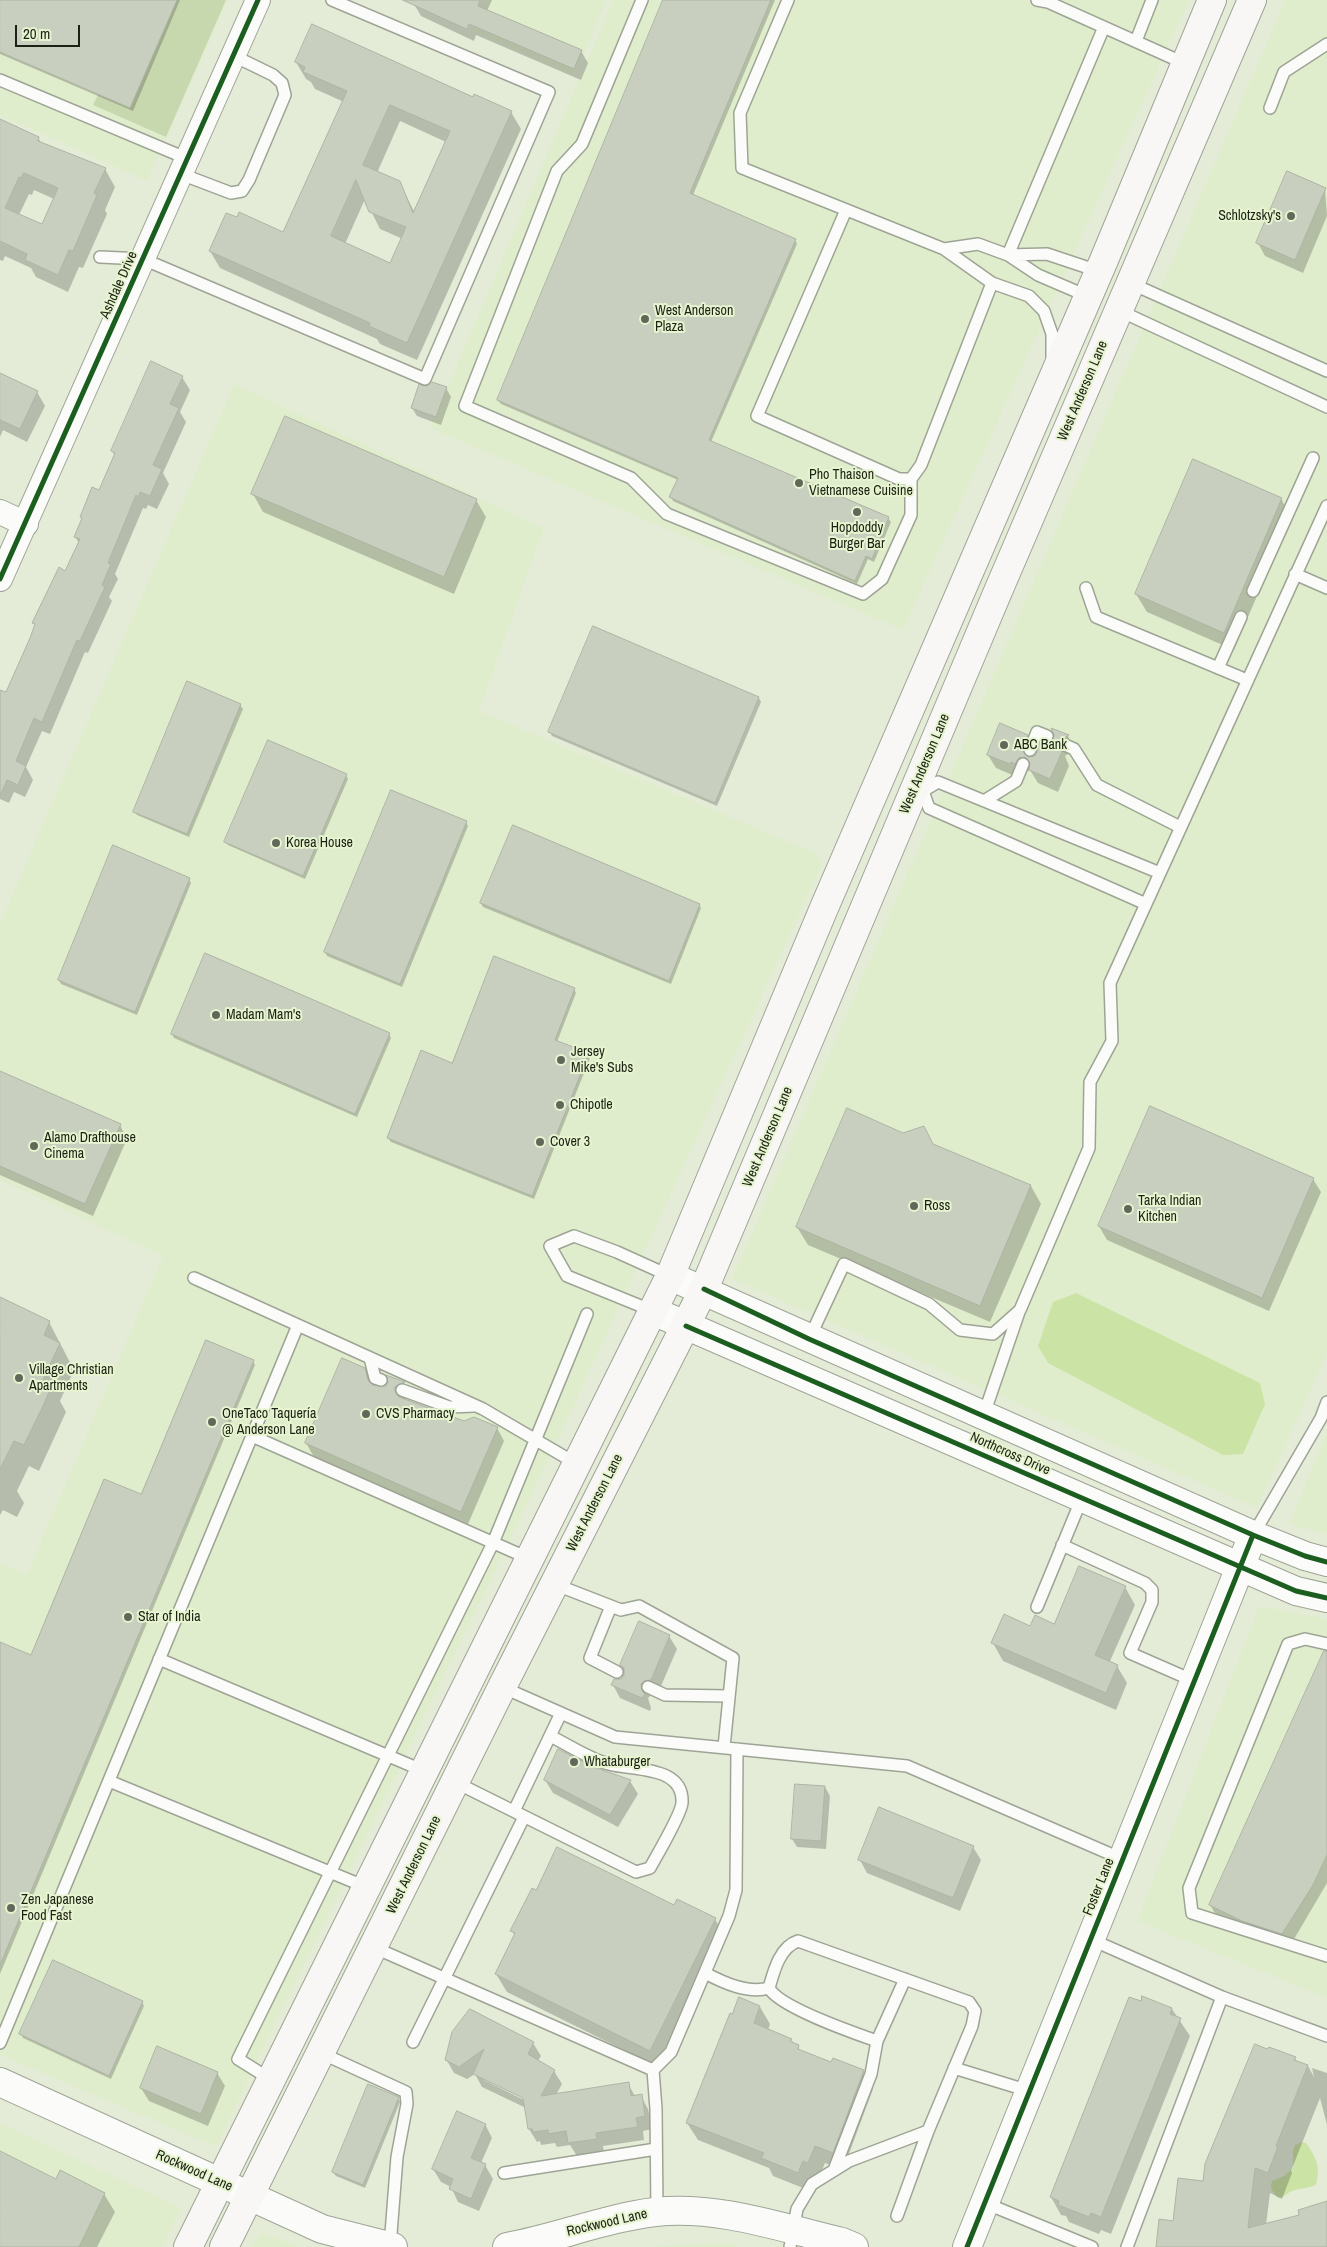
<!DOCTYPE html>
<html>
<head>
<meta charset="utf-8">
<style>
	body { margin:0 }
	#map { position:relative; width:1327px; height:2247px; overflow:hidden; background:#e4ecd8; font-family:"Archivo Narrow",sans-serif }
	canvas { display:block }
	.scale { position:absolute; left:15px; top:25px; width:65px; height:22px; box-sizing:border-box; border:2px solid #1c2114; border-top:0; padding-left:6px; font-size:15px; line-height:18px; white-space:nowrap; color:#1c2114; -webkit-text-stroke:4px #e6f4d0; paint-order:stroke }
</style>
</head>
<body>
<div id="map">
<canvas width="1327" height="2247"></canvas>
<div class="scale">20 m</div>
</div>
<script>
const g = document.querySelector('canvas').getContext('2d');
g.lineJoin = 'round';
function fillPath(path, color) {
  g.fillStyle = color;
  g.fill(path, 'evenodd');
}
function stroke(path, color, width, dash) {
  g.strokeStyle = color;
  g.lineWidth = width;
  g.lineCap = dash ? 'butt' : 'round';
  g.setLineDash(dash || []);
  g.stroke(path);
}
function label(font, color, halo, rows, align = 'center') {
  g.font = font + ' "Archivo Narrow",sans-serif';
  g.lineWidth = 4;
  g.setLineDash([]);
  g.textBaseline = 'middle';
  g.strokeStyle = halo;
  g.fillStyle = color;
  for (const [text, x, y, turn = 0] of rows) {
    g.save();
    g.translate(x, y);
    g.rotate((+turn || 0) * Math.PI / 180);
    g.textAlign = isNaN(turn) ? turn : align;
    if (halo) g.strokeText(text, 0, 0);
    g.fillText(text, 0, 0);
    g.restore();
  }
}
fillPath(new Path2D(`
	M0,0H228L147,181L0,115Z
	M486,0H607L574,76L473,31Z
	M613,0H1189L903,630L430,428Z
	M1285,0H1327V1354L1257,1508L732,1279Z
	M234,384L544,528L479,711L820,855L821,867L559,1438L216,2147L0,2055V1563L27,1574L163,1256L0,1180V923Z
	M1327,1432V1535L1289,1524Z
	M1259,1606L1327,1619V1998L1137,1921Z
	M0,2123L181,2208L162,2247H0Z
	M260,2232L300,2247H252Z
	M724,2243L742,2247H642Z`), '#e0edcc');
fillPath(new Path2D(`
	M145,0H226L166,137L93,105Z`), '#c8d8ae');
fillPath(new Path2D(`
	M1076,1293L1260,1383L1265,1404L1243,1454L1223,1455L1048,1363L1038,1346L1053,1302Z
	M1302,2142L1306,2143C1316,2157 1321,2167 1316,2185C1307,2189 1297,2188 1290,2192C1285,2195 1284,2197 1278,2198C1273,2192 1269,2189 1272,2181L1284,2176L1293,2168V2150L1295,2145Z`), '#cce3a6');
fillPath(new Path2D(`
	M0,0H180L133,111L0,54Z
	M415,0H492L487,11L581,51L588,63L581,80L476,35L474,41L421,16L414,4Z
	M665,0H775L693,195L795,240L797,244L711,442L888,518L891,522L874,562L868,559L857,584L673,501L671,497L678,480L501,404L498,400Z
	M296,62L511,112L521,129L417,360L380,344L377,339L220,268L210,251L284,234L344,102L315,89L311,82L306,79ZM400,121L446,142L415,213L399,182L377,173ZM365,199L380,229L403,239L391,264L345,244Z
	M0,121L38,138L42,144L105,169L115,187L105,210L107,214L83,268L79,267L68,292L36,277L31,268L5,256L3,261L0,260ZM34,190L54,199L42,226L19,215L29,194L32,195Z
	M1325,189L1327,216L1303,273L1265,256L1258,243Z
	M0,376L37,392L45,406L27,442L3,430L0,437Z
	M182,377L190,390L180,412L186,422L163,473L169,484L157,509L148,505L146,509L143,508L115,574L118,579L109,597L112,601L88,653L85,652L50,734L42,731L26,767L33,780L25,797L14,792L9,803L0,799V698L6,694L36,626L34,623L66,572L79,543L75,537L100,491L115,456L112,451Z
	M446,388L451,397L441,425L417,416L412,408Z
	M253,494L476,500L486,517L454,594L263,512Z
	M1281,499L1291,516L1234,650L1147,612L1136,594Z
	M759,698L761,702L717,806L552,736L550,732Z
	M240,705L243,709L189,837L137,815L135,812Z
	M1054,730L1068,736L1075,749L1065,756L1069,766L1058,792L1038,783L1030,770L1017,777L996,768L988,755L1027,736L1035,749L1032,757H1036L1053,742L1056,734Z
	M346,775L348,779L305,879L228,845L226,842Z
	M466,822L468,826L402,987L327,956L325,952Z
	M189,879L191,883L137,1015L61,984L59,980Z
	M481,903L699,905L701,908L671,984L483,907Z
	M574,989L576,993L557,1042L588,1054L590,1058L534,1199L391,1142L388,1138L453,1064Z
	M172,1034H389L391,1038L357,1117L174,1038Z
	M0,1072L120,1125L127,1139L93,1216L0,1175Z
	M924,1127L934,1146L1031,1186L1041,1204L990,1322L808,1245L797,1227L903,1135Z
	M1313,1179L1321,1192L1269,1311L1107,1240L1099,1226Z
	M0,1297L49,1322L74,1370L60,1401L66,1412L39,1471L29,1466L17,1491L24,1503L17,1517L3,1510L0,1515Z
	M253,1361L255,1365L0,1974V1643L31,1657L141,1496Z
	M364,1369L373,1386L386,1387L390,1382L388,1377L404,1383L412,1396L403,1400L464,1422L497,1428L504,1441L468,1524L314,1457L306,1443Z
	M1125,1587L1135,1605L1110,1661L1117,1666L1127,1683L1116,1710L1003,1661L993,1643L1031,1628L1055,1626Z
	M669,1636L677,1649L658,1693L652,1694L648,1698L651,1708L650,1711L620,1698L613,1685L625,1675L621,1665Z
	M1327,1662V1883L1290,1946L1218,1918L1210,1905Z
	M591,1767L630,1781L638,1794L618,1827L553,1793L545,1780Z
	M825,1787L830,1796L826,1849L797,1847L792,1839Z
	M973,1847L981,1860L960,1911L867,1873L860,1860Z
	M536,1891L674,1907L715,1919L725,1937L660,2068L507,1992L496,1974L515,1936L512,1931Z
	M142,2002L144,2006L111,2079L23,2038L21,2034Z
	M760,2007L770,2024L768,2030L791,2040L802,2052L832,2064L863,2071L873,2089L843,2170L825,2163L818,2180L808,2190L773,2176L769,2168L698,2140L687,2123Z
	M1172,2009L1190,2036L1111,2234L1101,2230L1099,2234L1069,2222L1066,2216L1061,2215L1051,2197Z
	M453,2033L533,2043L541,2056L538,2061L554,2071L562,2084L556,2095L628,2084L635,2096H641L648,2109L652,2129L643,2131L644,2140L603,2146L604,2152L577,2156L570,2145L557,2147L555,2143L541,2145L540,2141L537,2142L529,2129L526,2108L482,2087L475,2074L467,2079L454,2073L446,2059ZM484,2077L529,2100L528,2102L484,2080Z
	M1295,2058L1297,2062L1308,2066L1314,2077L1312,2068L1327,2073V2125L1320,2098L1291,2171L1292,2173L1282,2199L1270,2193L1266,2225L1300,2216L1327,2202V2247H1157Z
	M217,2073L225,2086L208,2126L149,2101L141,2088Z
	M398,2098L400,2102L365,2188L336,2176L333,2172Z
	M485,2124L492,2138L481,2163L485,2165L493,2179L479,2211L458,2202L451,2187L441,2182L433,2169Z
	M0,2153L56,2181L104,2194L115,2212L97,2247H0Z`), '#0003');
const building = new Path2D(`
	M0,0H177L130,108L0,52Z
	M403,0H480L478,6L582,50L574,69L469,24L467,29Z
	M663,0H771L690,193L796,239L709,440L889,517L872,559L866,556L855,581L669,497L678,478L497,400Z
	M312,24L473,97L474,94L512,111L407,343L369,326L370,323L209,251L226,213L237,217L239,212L283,232L347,91L303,72L305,67L295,62ZM390,105L450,131L413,213L400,181L363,165ZM356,180L369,212L406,227L390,263L331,236Z
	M0,119L39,137L38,141L106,168L94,193L97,195L73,251L69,250L58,275L25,260L27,254L0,241ZM24,173L58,188L42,224L5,208L19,177L21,178Z
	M1287,171L1326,188L1295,260L1256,243Z
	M151,361L183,376L170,404L179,408L153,465L162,469L150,496L140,492L138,497L136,495L108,563L111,564L102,585L105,587L80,641L77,640L42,722L34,718L16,761L26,766L18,785L7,780L0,796V690L6,692L30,638L35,624L32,623L59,567L65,571L80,539L74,537L82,518L80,517L92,487L99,490L115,453L111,451Z
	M0,373L38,391L20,429L0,420Z
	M432,382L447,387L436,417L411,408L419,384L426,386Z
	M285,416L477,499L444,577L251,494Z
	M1193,459L1282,498L1224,633L1135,594Z
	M593,626L759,697L715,803L548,732Z
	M187,681L241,704L187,834L133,812Z
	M1000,723L1028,735L1023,751L1028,757L1035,756L1041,742L1048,743L1052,742L1054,735L1051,728L1069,735L1058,742L1059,749L1062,752L1050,779L1029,770L1030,763L1025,757L1019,758L1015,764L1011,762L1010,764L987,755Z
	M268,740L347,774L303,876L224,842Z
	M391,790L467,821L400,984L324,952Z
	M513,825L700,904L669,981L480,903Z
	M113,845L190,878L135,1012L58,980Z
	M205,953L390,1033L355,1114L171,1034Z
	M494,956L575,988L555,1040L589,1053L532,1196L387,1138L421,1050L452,1063Z
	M0,1071L121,1124L85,1204L0,1166Z
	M1150,1106L1314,1178L1262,1298L1098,1226Z
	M847,1108L903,1133L924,1126L933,1144L1031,1185L980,1306L796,1227Z
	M0,1297L50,1321L44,1335L60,1343L43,1380L52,1385L43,1406L24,1445L14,1441L0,1469Z
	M206,1340L254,1360L0,1965V1642L31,1655L104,1479L141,1494Z
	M342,1358L365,1368L368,1380L373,1385L386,1386L388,1382L386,1375L405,1382L395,1387V1392L399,1397L464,1421L474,1417L498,1427L461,1512L305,1443Z
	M1079,1566L1126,1586L1095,1655L1118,1665L1106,1693L991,1643L1004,1614L1030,1626L1035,1615L1054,1624Z
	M639,1621L670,1635L651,1680L644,1681L641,1684L642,1691L645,1694L642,1698L611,1685L614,1679H621L624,1675V1668L620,1665Z
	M1324,1651H1327V1855L1313,1885L1282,1934L1242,1921L1209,1905Z
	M558,1749L591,1766L631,1780L610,1815L544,1780Z
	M795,1784L825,1786L821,1841L791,1839Z
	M879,1807L974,1846L953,1898L858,1860Z
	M557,1847L674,1905L677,1899L716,1918L650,2051L495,1974L515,1933L510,1931L532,1888L536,1890Z
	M53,1960L143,2001L109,2076L19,2034Z
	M1142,1996L1172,2008L1170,2014L1181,2018L1101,2217L1091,2213L1089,2217L1058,2205L1059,2201L1050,2197L1129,1997L1141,2001Z
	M739,1997L760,2006L754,2023L792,2039L790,2041L799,2045L798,2049L831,2062L833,2058L864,2070L833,2153L815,2146L808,2163L803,2161L798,2173L761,2158L764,2153L686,2123L730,2013L732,2014Z
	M470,2009L534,2042L528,2054L555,2070L541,2096L629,2082L631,2096L642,2094L645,2116L636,2118L638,2127L596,2133L597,2139L568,2143L566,2131L548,2134V2130L533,2132L532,2129H528L523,2098L473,2074L484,2049L459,2067L445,2060L452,2032Z
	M1255,2044L1267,2049L1269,2047L1296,2057L1294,2060L1308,2065L1276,2146H1278L1268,2173L1255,2168L1248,2228L1299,2215L1298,2210L1327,2201V2247H1156L1159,2219L1173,2221L1178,2178L1203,2181L1205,2164Z
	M157,2046L218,2072L201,2114L140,2088Z
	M368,2084L399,2097L363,2185L332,2172Z
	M457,2111L486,2124L471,2158L486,2164L471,2199L449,2189L453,2179L432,2169Z
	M0,2151L56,2179L60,2170L105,2193L79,2247H0Z`);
fillPath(building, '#c8cfbf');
stroke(building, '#aeb4a4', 1);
const service = new Path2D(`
	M642,0L582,144L557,171L465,406L631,478L667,514L863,594L882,579L911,515V479
	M788,0L740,113L742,168L944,249L978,244L1008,255L1104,27
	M1037,0L1048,2L1186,64
	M1136,41L1152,0
	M0,80L188,159
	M1270,108L1284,72L1327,44
	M181,174L231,193L242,191L249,180L285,95L282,83L273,75L234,56
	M846,210L757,416L899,479H911L921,465L992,283
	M944,249L992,283L1029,296L1044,311L1052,334V361
	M100,257L143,259L425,379L549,92L332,0
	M1130,283L1327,371
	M1087,296L1038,275L1008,255L1047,254L1098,271
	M1118,310L1327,407
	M1295,574L1327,588
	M1086,588L1096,617L1247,680
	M1253,591L1313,458
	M1218,668L1241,617
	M1065,745L1074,749L1097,785L1180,827
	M1030,750L1037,732L1047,736
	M923,791L938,782L1160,873
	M923,791L929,808L1146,904
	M984,801L1016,781L1023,764
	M194,1278L483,1409L577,1464
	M653,1311L567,1276L550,1246L574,1236L617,1252L670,1276
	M809,1339L844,1264L929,1304L960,1330L993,1334L1020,1310L1089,1148L1090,1082L1112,1041L1110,983L1327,506
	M370,1358L375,1378L381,1380
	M402,1390L449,1407L474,1406
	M984,1414L1019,1312
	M252,1436L530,1559
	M1253,1535L1321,1418L1327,1402
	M1062,1545L1145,1583L1152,1590V1602L1130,1653L1194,1681
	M554,1584L621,1610L639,1606L733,1658L724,1747
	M611,1606L590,1658L617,1672
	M1037,1607L1082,1498
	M1327,1644L1305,1639L1288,1644L1189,1888L1192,1913L1327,1956
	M159,1659L424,1771
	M502,1687L615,1737L907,1766L1122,1859
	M648,1687L665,1695L729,1696
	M109,1781L366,1887
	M455,1782L636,1872L650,1868C657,1855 681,1815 682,1803C684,1765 633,1771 609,1764C589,1759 569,1745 550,1736
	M514,1811L561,1713
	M1090,1939L1222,1997L1327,2036
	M373,1947L653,2070L656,2109L657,2212
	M705,1973C724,1983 748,1994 769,1988
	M413,2042L524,1817
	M0,2043L298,1325
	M321,2053L406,2092L407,2104L397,2157L390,2246
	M954,2068L1029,2091
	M653,2070L671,2052L729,1916L736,1890L737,1749
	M270,2079L238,2059L493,1543L587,1314
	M834,2170L871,2074L877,2041L905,1979
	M504,2173L656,2149
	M985,2203L1092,2247
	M897,2216L928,2131
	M790,2247L797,2209L812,2184L849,2161L928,2131L972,2026L975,2011L969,2002L798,1941C780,1947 774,1970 769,1988C779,2007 854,2033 877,2041
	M1127,2247L1222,1997`);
const minor = new Path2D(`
	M0,512L26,524
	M0,579L258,0`);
const tertiary = new Path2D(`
	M670,1276L1253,1535L1305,1556L1327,1562
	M653,1311L1296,1591L1327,1598
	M0,2082L322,2229L393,2247
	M507,2247C557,2238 605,2218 655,2212C718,2205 782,2228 842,2242L854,2247
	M967,2247L1253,1535`);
const secondary = new Path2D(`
	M188,2247L670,1276L824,908L1104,260L1212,0
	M224,2247L502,1687L704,1289L996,596L1252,0`);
stroke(service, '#9ea495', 14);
stroke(minor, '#9ea495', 26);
stroke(tertiary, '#9ea495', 30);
stroke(secondary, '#9ea495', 30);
stroke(service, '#fbfcf9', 11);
stroke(minor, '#fbfcf9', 24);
stroke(tertiary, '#fbfcf9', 28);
stroke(secondary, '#f8f7f6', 28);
stroke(new Path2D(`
	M0,579L258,0
	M704,1289L809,1339L1253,1535L1305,1556L1327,1562
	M686,1326L1296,1591L1327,1598
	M967,2247L1253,1535`), '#1b5e20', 5);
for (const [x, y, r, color] of [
	[1291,216,5,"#626859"],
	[645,319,5,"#626859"],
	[799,483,5,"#626859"],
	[857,512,5,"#626859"],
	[1004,745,5,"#626859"],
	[276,843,5,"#626859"],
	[216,1015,5,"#626859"],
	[561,1060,5,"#626859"],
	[560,1105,5,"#626859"],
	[540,1142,5,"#626859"],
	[34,1146,5,"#626859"],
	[914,1206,5,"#626859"],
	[1128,1209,5,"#626859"],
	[19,1378,5,"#626859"],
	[366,1414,5,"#626859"],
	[212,1422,5,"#626859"],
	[128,1617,5,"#626859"],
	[574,1762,5,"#626859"],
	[11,1908,5,"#626859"]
]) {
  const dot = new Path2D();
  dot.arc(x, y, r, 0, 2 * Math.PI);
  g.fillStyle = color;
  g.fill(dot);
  stroke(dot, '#e6f4d0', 2);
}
label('14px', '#1c2114', '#e6f4d0', [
	["Schlotzsky's",1281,216,"right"],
	["West Anderson",655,311],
	["Plaza",655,327],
	["Pho Thaison",809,475],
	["Vietnamese Cuisine",809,491],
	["Hopdoddy",857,528,"center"],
	["Burger Bar",857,544,"center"],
	["ABC Bank",1014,745],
	["Korea House",286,843],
	["Madam Mam's",226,1015],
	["Jersey",571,1052],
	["Mike's Subs",571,1068],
	["Chipotle",570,1105],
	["Alamo Drafthouse",44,1138],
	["Cinema",44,1154],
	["Cover 3",550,1142],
	["Tarka Indian",1138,1201],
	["Kitchen",1138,1217],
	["Ross",924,1206],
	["Village Christian",29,1370],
	["Apartments",29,1386],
	["OneTaco Taquería",222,1414],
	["@ Anderson Lane",222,1430],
	["CVS Pharmacy",376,1414],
	["Star of India",138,1617],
	["Whataburger",584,1762],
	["Zen Japanese",21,1900],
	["Food Fast",21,1916]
], 'left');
label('14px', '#1c2114', '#e6f4d0', [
	["Ashdale Drive",119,285,-66],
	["West Anderson Lane",1083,391,-67],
	["West Anderson Lane",925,764,-67],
	["West Anderson Lane",768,1137,-67],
	["Northcross Drive",1010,1454,24],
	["West Anderson Lane",595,1503,-63],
	["West Anderson Lane",414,1865,-64],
	["Foster Lane",1099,1887,-68],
	["Rockwood Lane",194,2171,24],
	["Rockwood Lane",607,2223,-13]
]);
</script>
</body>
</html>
